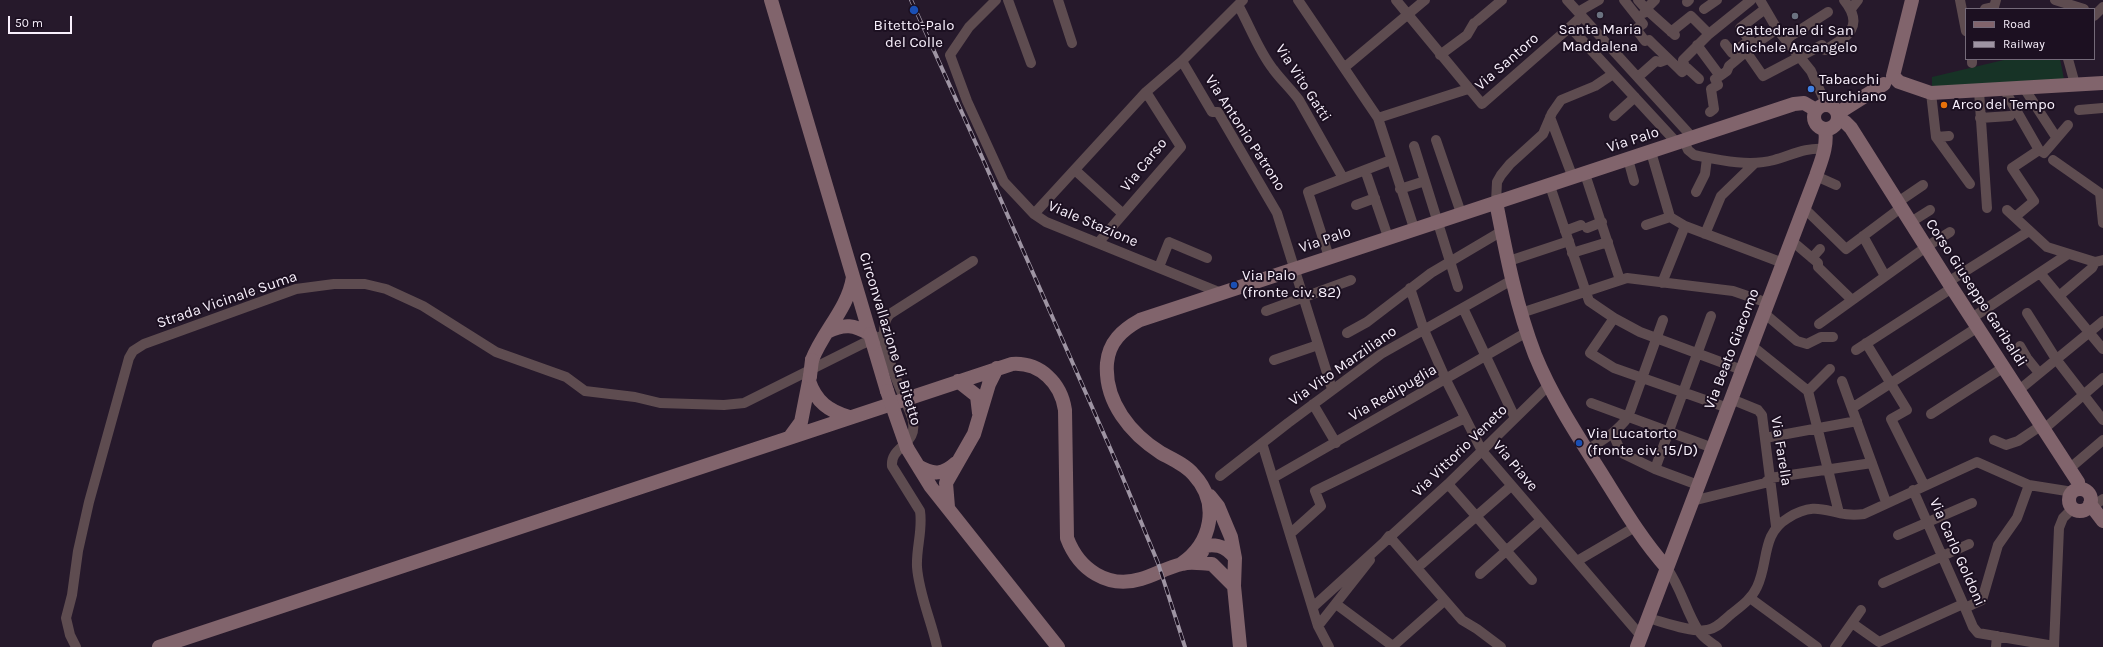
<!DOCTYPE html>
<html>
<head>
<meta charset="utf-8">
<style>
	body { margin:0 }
	#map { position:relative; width:2103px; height:647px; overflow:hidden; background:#26192b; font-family:Karla,sans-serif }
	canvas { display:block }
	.legend { position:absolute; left:1965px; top:8px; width:130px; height:52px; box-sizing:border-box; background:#1c1021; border:1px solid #746a79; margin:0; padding:5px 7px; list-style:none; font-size:12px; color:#f9f1fd }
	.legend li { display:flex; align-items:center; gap:8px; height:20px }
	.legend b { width:20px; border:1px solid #746a79 }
	.scale { position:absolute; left:8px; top:16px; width:64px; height:18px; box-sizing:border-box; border:2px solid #f9f1fd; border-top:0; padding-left:5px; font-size:12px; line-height:14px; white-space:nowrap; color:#f9f1fd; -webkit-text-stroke:3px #1c1021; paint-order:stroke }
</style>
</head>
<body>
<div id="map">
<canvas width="2103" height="647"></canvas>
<ul class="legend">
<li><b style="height:5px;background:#81646c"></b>Road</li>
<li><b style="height:5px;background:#9e94a3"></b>Railway</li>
</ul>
<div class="scale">50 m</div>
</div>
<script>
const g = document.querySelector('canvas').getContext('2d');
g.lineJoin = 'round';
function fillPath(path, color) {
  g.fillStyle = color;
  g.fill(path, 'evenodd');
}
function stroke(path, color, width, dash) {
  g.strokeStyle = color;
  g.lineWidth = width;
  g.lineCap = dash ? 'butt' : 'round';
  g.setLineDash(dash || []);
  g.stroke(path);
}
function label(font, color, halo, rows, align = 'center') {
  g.font = font + ' Karla,sans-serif';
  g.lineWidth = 4;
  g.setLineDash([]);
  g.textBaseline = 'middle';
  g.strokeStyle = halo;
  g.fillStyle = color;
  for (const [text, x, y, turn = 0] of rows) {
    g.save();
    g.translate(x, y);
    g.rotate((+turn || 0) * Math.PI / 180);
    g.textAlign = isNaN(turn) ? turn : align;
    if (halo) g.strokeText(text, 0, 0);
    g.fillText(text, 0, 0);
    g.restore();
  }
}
fillPath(new Path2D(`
	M2008,59H2060L2064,79L1932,89V77Z`), '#173326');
stroke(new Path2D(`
	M996,0L969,27L950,55L967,101L1004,182L1034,214L1046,222L1221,293
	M1008,0L1031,63
	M1058,0L1072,43
	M1298,0L1378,118L1414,228
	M1396,0L1482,104L1570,27
	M1567,0L1693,138
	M1624,0L1643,24L1636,29L1645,41L1649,40L1653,44L1679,69L1684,64L1683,60L1709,34L1751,0
	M1638,0L1646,9
	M1760,0L1777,29L1811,71L1826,104
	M1960,0L1966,31
	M2055,0L2084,9
	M1687,2L1689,0
	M1238,5C1250,26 1258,50 1273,69C1281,80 1291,89 1299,100L1343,178
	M1704,9L1717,0
	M1851,9L1858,0
	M1985,9L1994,7L1996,0
	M1647,10L1675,35
	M1578,12L1599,0
	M1644,13L1647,10L1646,9L1655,0
	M1582,16L1570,27L1677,143
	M2094,16L2103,7
	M1477,21L1502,0
	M1671,32L1691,16L1709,34
	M1786,39L1828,12
	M1725,44L1732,53L1750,40
	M1697,45L1720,76L1727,71L1729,66L1754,45L1777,29
	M1754,45L1740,28L1765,9
	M1747,53L1763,76L1822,45L1825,50C1848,37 1865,26 1844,0
	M1440,55L1467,35L1474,23
	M1972,59V63
	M2068,59L2075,84
	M1182,61L1212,112H1218L1277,213L1332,389
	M1345,67L1425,0
	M1679,69L1682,72L1687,68L1699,79
	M1638,77L1656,61L1660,62L1668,59
	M2024,88L2056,137
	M2004,89L2039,150L2044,153L2068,125
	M1979,91L1987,208
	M1931,93L1936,137L1970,184
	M2079,110L2103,108
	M1710,112L1714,109L1711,89L1718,85L1715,79L1720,76
	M1614,116L1635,97
	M1550,117L1573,178
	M1378,118L1468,89
	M1980,118L2010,116
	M1936,137L1949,136
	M1436,140L1461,213
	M1684,141L1688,150L1694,155C1719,160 1749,167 1774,160C1792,155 1806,147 1825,149
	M1414,146L1458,287
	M1651,152L1670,217
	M1628,159L1634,181
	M2053,160L2100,193L2103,223
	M1075,170L1123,214
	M1365,170L1388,237
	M1585,174L1620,280
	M1816,176L1836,185
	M1550,186L1589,301L1614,318L1640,332L1742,370
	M1400,189L1425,181
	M1696,192L1705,174L1707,158
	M1496,202L1497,182L1501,175L1510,164L1543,134L1552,113L1561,100L1595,86L1613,74
	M1898,202L1923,185
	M1356,205L1375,198
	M1804,208L1846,249L1902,207
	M2007,210L2047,247L2095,262L2103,260
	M1034,214L1146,92
	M1670,217L1685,226L1783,263
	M2015,217L2034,201L2012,168L2039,150
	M1911,222L1930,210
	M1646,225L1670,217
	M1587,228L1602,222
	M1565,231L1581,225
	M1705,234L1721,196L1754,164
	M1863,236L1885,276
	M1792,241L1818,263V267L1852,300
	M1098,243L1181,147L1146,92L1182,61L1243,0
	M1572,253L1608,242
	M1329,257L1308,192L1391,160
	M1812,258L1820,249
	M1509,261L1569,241
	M1159,267L1169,242L1207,258
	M2040,273L2103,349
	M1948,282L2029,231
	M1662,283L1685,226
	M1410,288L1424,330L1446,380L1482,451L1641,636
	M2059,296L2092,268L2095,262
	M1463,308L1515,418
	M1266,311L1351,280
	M1521,313L1627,278L1733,291L1768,303
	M1764,313L1797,341L1807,344L1821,337H1833
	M2027,313L2056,359L2103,420
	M1614,318L1590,353L1614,368L1728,408
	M1972,318L2068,254
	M1819,324L1926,247L1950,232
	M1347,333L1367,322L1431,273L1502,231
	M1866,343L1907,410L1891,419L1924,485
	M1752,346L1808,391
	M2020,346L2027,358L2039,373
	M1856,350L1952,288
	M1274,360L1318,345
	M1842,381L1886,502
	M2019,390L2103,321
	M1808,391L1839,513
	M1808,391L1830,369
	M1731,399L1758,410L1762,415L1776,526
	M1591,403L1713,448
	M1313,404L1336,443
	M1852,408L1978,327
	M1931,414L2004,367
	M2044,429L2103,378
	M1613,434L1621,452L1624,454L1655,469L1698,485
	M1765,438L1857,421
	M1994,440L2006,445L2018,441L2042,425
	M1262,443L1318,626L1329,647
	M1587,450C1603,440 1617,432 1628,417L1663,320
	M1655,469L1711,316
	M2069,469L2103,440
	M1220,476L1288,423L1381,354L1512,280
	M1273,478L1527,332
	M1448,484L1532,580
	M1913,490L1965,608L1973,627L1978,633L2054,646
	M1692,501L1765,483L1770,478L1872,463
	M2092,507L2103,499
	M1291,533L1321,506L1315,491L1465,418
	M1898,535L1972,503
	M1385,541L1389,536L1462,620L1477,629L1501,647
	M1577,561L1635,527
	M1417,568L1511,486
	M1667,568C1681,588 1686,611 1698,630C1703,638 1710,642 1717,647
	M1480,574L1541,520
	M1883,583L1969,544
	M1750,598L1817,647
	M1336,604L1394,647
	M1313,607L1448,484L1549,385
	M1965,608L1982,600L1998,545L2017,518L2029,485
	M1648,618C1663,622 1692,633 1707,630C1716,629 1723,621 1730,615C1740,607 1751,600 1757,587C1769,562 1761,534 1788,518C1821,497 1831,519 1864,514L1977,462L2029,485L2073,492
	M1852,623L1879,642L1963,604
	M1318,626L1370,560
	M76,647L70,635L66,618L72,595L78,551L89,502L129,358L133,351L144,344L296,289L334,284H365L386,289L423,306L496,352L566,377L585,391L635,397L660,403L724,405L744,403L862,344L884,335
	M937,647C931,620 919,594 917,567C916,548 923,530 920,511L892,466C890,445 920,446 912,418C905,395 870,334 890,314L973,261
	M1392,647L1444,601
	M1835,647L1861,610
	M1996,647L1997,636
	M2054,647L2059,528L2063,518L2073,508`), '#5e4c50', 10);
stroke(new Path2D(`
	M771,0L870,334
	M1893,76L1899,82L1931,93L2103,83
	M1893,76L1912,0
	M1814 117a12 12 0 1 1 24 0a12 12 0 1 1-24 0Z
	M1838,113L1884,84
	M1838,120L1845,122L1851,128L1952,288L2078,482L2079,489
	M1496,202C1506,253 1516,306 1535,355C1552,397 1579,438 1603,476C1623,508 1642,540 1667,568
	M827,332C845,323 854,325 870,334
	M873,344L887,391
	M812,360C823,331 848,309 853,277
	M809,381C816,402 829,411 849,417
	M958,381L977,396L979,413
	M790,437L801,422L810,376
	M907,448L931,487L1058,647
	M918,466C933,475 943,475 956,463
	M2069 500a11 11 0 1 1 22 0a11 11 0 1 1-22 0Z
	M1210,496L1218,506L1231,537L1235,558L1234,586L1240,647
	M2090,504L2103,521
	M948,507L946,483L974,434L989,384L997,368
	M1202,552L1200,547C1214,543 1225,545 1235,558
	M1181,564C1212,543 1220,503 1194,475C1186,465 1172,459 1161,453C1131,434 1104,402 1107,363C1109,342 1122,330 1140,320C1358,248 1576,177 1794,104L1804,103L1816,110
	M159,647L1012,364C1040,362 1061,383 1065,410L1067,538C1079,570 1108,589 1141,579C1155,575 1168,567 1182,564C1191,561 1203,564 1212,564L1234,586
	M1637,647L1816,176C1821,161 1828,146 1825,129`), '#81646c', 14);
const rail = new Path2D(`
	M911,0L978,148L1118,466L1158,563L1185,647`);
stroke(rail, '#9e94a3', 4);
stroke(rail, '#1c1021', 2.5, [8]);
stroke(new Path2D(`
	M870,334L873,344
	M810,376L812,360
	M887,391L907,448`), '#81646c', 14);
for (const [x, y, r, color] of [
	[914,10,5,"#1a4fb4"],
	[1600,15,4,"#6b7280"],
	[1795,16,4,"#6b7280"],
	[1811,89,4,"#3f7fe0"],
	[1944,105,4,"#e8710a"],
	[1234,285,4,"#1a4fb4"],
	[1579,443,4,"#1a4fb4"]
]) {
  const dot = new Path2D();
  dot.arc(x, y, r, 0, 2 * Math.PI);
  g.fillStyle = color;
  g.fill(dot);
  stroke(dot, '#1c1021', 1.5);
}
label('15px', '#f9f1fd', '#1c1021', [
	["Bitetto-Palo",914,26,"center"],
	["del Colle",914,43,"center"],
	["Santa Maria",1600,30,"center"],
	["Maddalena",1600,47,"center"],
	["Cattedrale di San",1795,31,"center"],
	["Michele Arcangelo",1795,48,"center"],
	["Tabacchi",1819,80],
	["Turchiano",1819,97],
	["Arco del Tempo",1952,105],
	["Via Palo",1242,276],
	["(fronte civ. 82)",1242,293],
	["Via Lucatorto",1587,434],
	["(fronte civ. 15/D)",1587,451]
], 'left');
label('15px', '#f9f1fd', '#1c1021', [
	["Via Santoro",1507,62,-41],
	["Via Vito Gatti",1303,83,57],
	["Via Antonio Patrono",1245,133,57],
	["Via Palo",1633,140,-18],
	["Via Carso",1144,165,-51],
	["Viale Stazione",1093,224,23],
	["Via Palo",1325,240,-19],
	["Corso Giuseppe Garibaldi",1976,293,57],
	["Strada Vicinale Suma",227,300,-19],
	["Circonvallazione di Bitetto",890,339,73],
	["Via Beato Giacomo",1732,349,-69],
	["Via Vito Marziliano",1343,366,-35],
	["Via Redipuglia",1393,393,-30],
	["Via Vittorio Veneto",1460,451,-44],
	["Via Farella",1781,451,81],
	["Via Piave",1515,466,50],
	["Via Carlo Goldoni",1957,552,66]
]);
</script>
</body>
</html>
